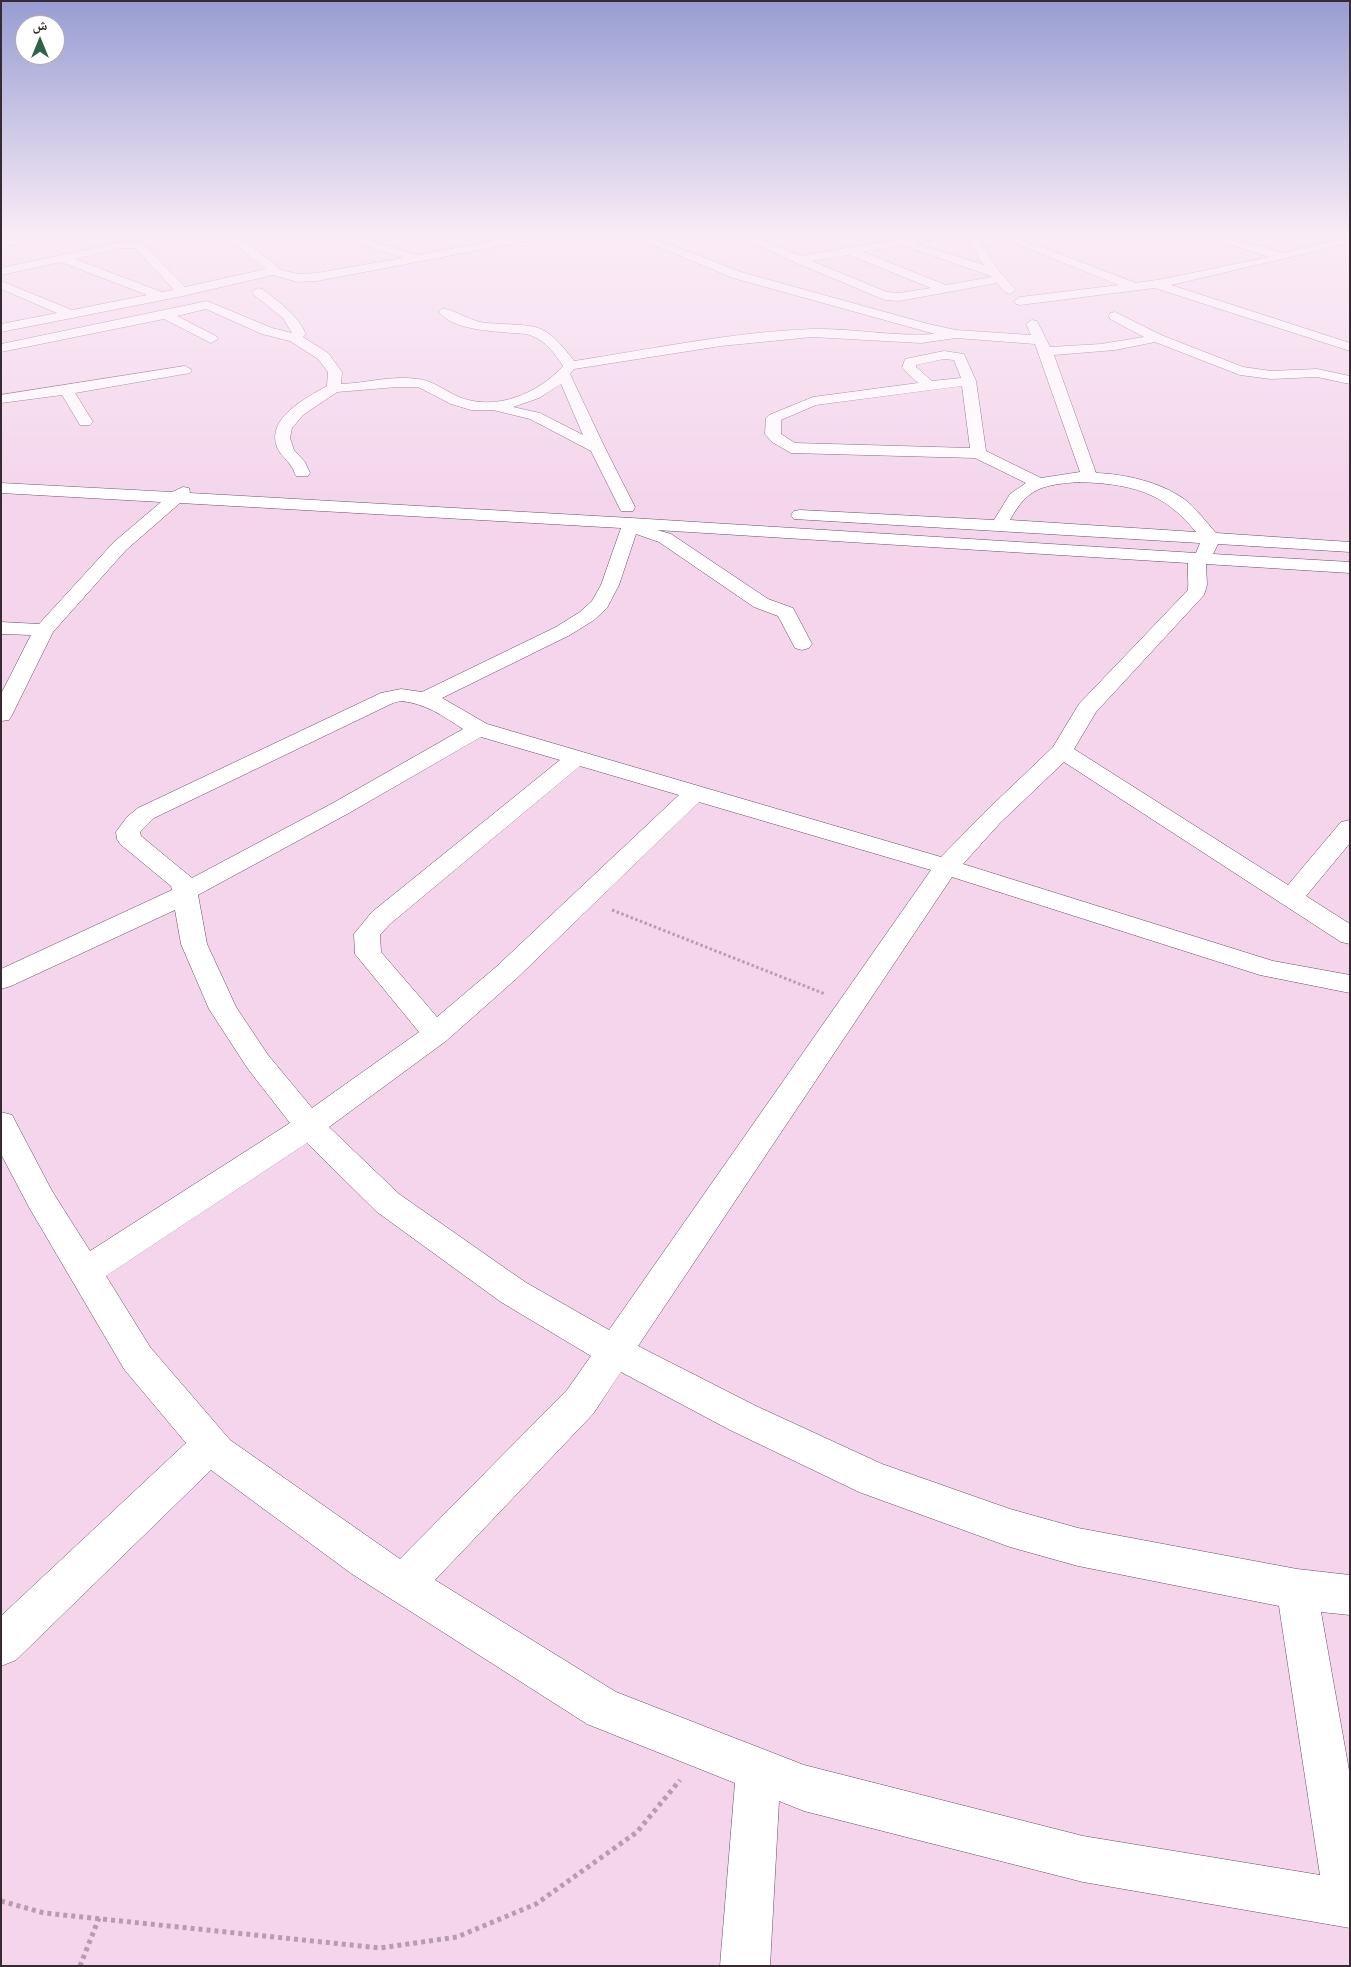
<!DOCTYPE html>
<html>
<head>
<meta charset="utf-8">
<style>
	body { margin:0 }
	#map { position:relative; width:1351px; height:1967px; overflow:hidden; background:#f4d5ec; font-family:"Fira Sans","Noto Naskh Arabic",sans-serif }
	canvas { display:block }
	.frame { position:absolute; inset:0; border:2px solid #362a33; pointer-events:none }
	.north { position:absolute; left:15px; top:15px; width:50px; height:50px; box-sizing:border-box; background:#fff; border:1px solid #afaaad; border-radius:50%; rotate:0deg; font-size:14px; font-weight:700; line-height:20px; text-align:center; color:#362a33 }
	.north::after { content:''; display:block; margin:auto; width:18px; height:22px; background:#2d6248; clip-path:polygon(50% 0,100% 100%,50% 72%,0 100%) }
</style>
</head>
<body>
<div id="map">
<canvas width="1351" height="1967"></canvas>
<div class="frame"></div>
<div class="north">ش</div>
</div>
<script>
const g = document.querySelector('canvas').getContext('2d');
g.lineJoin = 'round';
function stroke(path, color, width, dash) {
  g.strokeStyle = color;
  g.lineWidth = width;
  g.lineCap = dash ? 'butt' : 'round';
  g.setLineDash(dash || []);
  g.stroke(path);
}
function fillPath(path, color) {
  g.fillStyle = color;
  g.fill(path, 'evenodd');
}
const minor = new Path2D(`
	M220,232H232L275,264L278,269L298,274L317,273L403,258L327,234L326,232H343L417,255L540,232H563L558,235L317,281L298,282L273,275L183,296L1,332V324L57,313L1,289V281L72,310L147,295L61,262L1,275V268L122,242H142L185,287L266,269ZM122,248H135L174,290L162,292L75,259Z
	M580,232H633L674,246L741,272L928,324L956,330L1031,335L1026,324L1032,320L1037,321L1050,347L1101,344L1144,337L1110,319L1109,316L1110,313L1115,312L1161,335L1243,367L1271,371L1317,369L1350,376V384L1317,377L1271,379L1240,375L1155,342L1115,350L1054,355L1096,473C1125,474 1160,482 1184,499C1196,508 1206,522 1216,533L1350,542V552L1218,544L1213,554L1350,562V573L1206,564L1207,585L1204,595L1096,712L1074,749L1288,885L1341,822L1350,820V843L1306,896L1350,924V944L1341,942L1064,762L1000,823L963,864L1273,961L1350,975V993L1260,975L952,877L638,1346L756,1406L882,1464L1010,1509L1078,1528L1297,1569L1350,1575V1615L1321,1612L1350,1776V1928L1083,1882L804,1811L779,1801L770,1966H720L735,1783L587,1724L352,1574L211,1470L16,1660L1,1666V1616L186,1443L124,1369L30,1209L1,1154V1112L12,1115L52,1191L90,1251L290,1123L248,1069L209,1009L181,944L175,910L11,986L1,989V969L172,890L171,886L120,844L117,839L116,832L127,817L138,808L381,693L401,689L422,692L556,627L580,612L592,601L601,585L621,528L180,503L126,550L53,632L12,715L9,720L1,721V694L31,635L1,634V622L39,624L114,542L161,502L1,493V483L172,492L183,487L189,488L190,493L631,518L1196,553L1200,543L794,519L791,515L794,511L800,510L994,520L1010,494L1026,483L975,458L791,453L772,442L765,434L766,418L769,415L813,397L918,383L902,368L905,359L944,351L964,354L976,381L986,451L1041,478L1080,472L1035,344L956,338L921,343L812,337L721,346L574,369L570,374L605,448L635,507L633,511H621L591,451L530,419L493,410H471L451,404L418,387H397L337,392L303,415L292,428L290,438L294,450L305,462L310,473L308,476H296C294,473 294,469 291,466C287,459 280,455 277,447C266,418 306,398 327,386L328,372L318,359L290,341L262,334L206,309L177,316L216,336L218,339L211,343L164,319L1,352V344L207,301L272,328L292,333L283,318L254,295L252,292L258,288L262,289C279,302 297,314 306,334L303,337L328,353L342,372L341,384C367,383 392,375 418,379C434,381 445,391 459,397C496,412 539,393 563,366C555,354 546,341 532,336C527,333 519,334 513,333C491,331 453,330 439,312L441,309C449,307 469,320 480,322C496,325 528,323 541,329C555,336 565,349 574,361C653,349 732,332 812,329C853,328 894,337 935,334L733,278L666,250L626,237L616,235L585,236L581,235ZM944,359L954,360L961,378L932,381L916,367V365ZM561,384L583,435L540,413L513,407L539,398ZM962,386L970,448L795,443L781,434V420L816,405ZM1079,482C1130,484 1163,491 1196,532L1010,520C1028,487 1043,485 1079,482ZM657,530L1188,563C1187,572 1189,581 1188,590L1079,704L1053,747L984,813L941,857L487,724L442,698L570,635L594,620L607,608L619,585L636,534L659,542L754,607L778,616L795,648L802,650L809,648L812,644L793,608L768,599L671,534ZM401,701C425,703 443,716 463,729L333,803L192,878L141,836L140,832L154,818L393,703ZM481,737L560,760L372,912L354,934L355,954L419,1032L312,1108L268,1055L236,1007L207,944L198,895L349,813ZM580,766L679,795L496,967L437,1017L381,952L380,935L390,924ZM699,802L931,870L609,1330L525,1282L399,1194L329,1127L446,1041L516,979ZM307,1143L377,1212L501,1302L591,1356L567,1390L400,1559L230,1440L150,1347L106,1276ZM621,1372L730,1430L859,1492L1010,1547L1078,1566L1279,1606L1320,1875L1083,1836L804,1765L616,1692L435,1580L593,1414Z
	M729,232H744L801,256L939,232H974L999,271L1016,290L1010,294L1006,293L997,283L899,301L885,300L794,262ZM963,233L984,265L916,243L958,235ZM902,245L991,276L992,277L946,285L863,252ZM849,255L931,288L899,293L887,292L812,261Z
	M987,232H1002L1136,283L1163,279L1269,257L1198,234L1197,232H1214L1282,253L1350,237V243L1171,285L1350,343V351L1155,288L1020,305L1016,304L1014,301L1020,297L1119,285Z
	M185,366L192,370L190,373L75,393L93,422L90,425H80L62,395L1,403V395Z`);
const major = new Path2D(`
	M43,232H64L59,235L1,247V241Z`);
stroke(minor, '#684e62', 1);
stroke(major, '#684e62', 1);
stroke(new Path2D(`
	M612,910L825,994`), '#b59daf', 3, [2.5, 2.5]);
stroke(new Path2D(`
	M1,1901L44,1913L380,1948L457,1937L536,1904L637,1832L680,1780
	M80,1966L99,1918`), '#b59daf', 5, [4, 4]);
fillPath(minor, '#fff');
fillPath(major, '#fff');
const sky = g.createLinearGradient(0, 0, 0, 507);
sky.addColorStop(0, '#979dd2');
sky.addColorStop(0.46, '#faecf6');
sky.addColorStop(1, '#faecf600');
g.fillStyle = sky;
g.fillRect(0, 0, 1351, 507);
</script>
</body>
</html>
